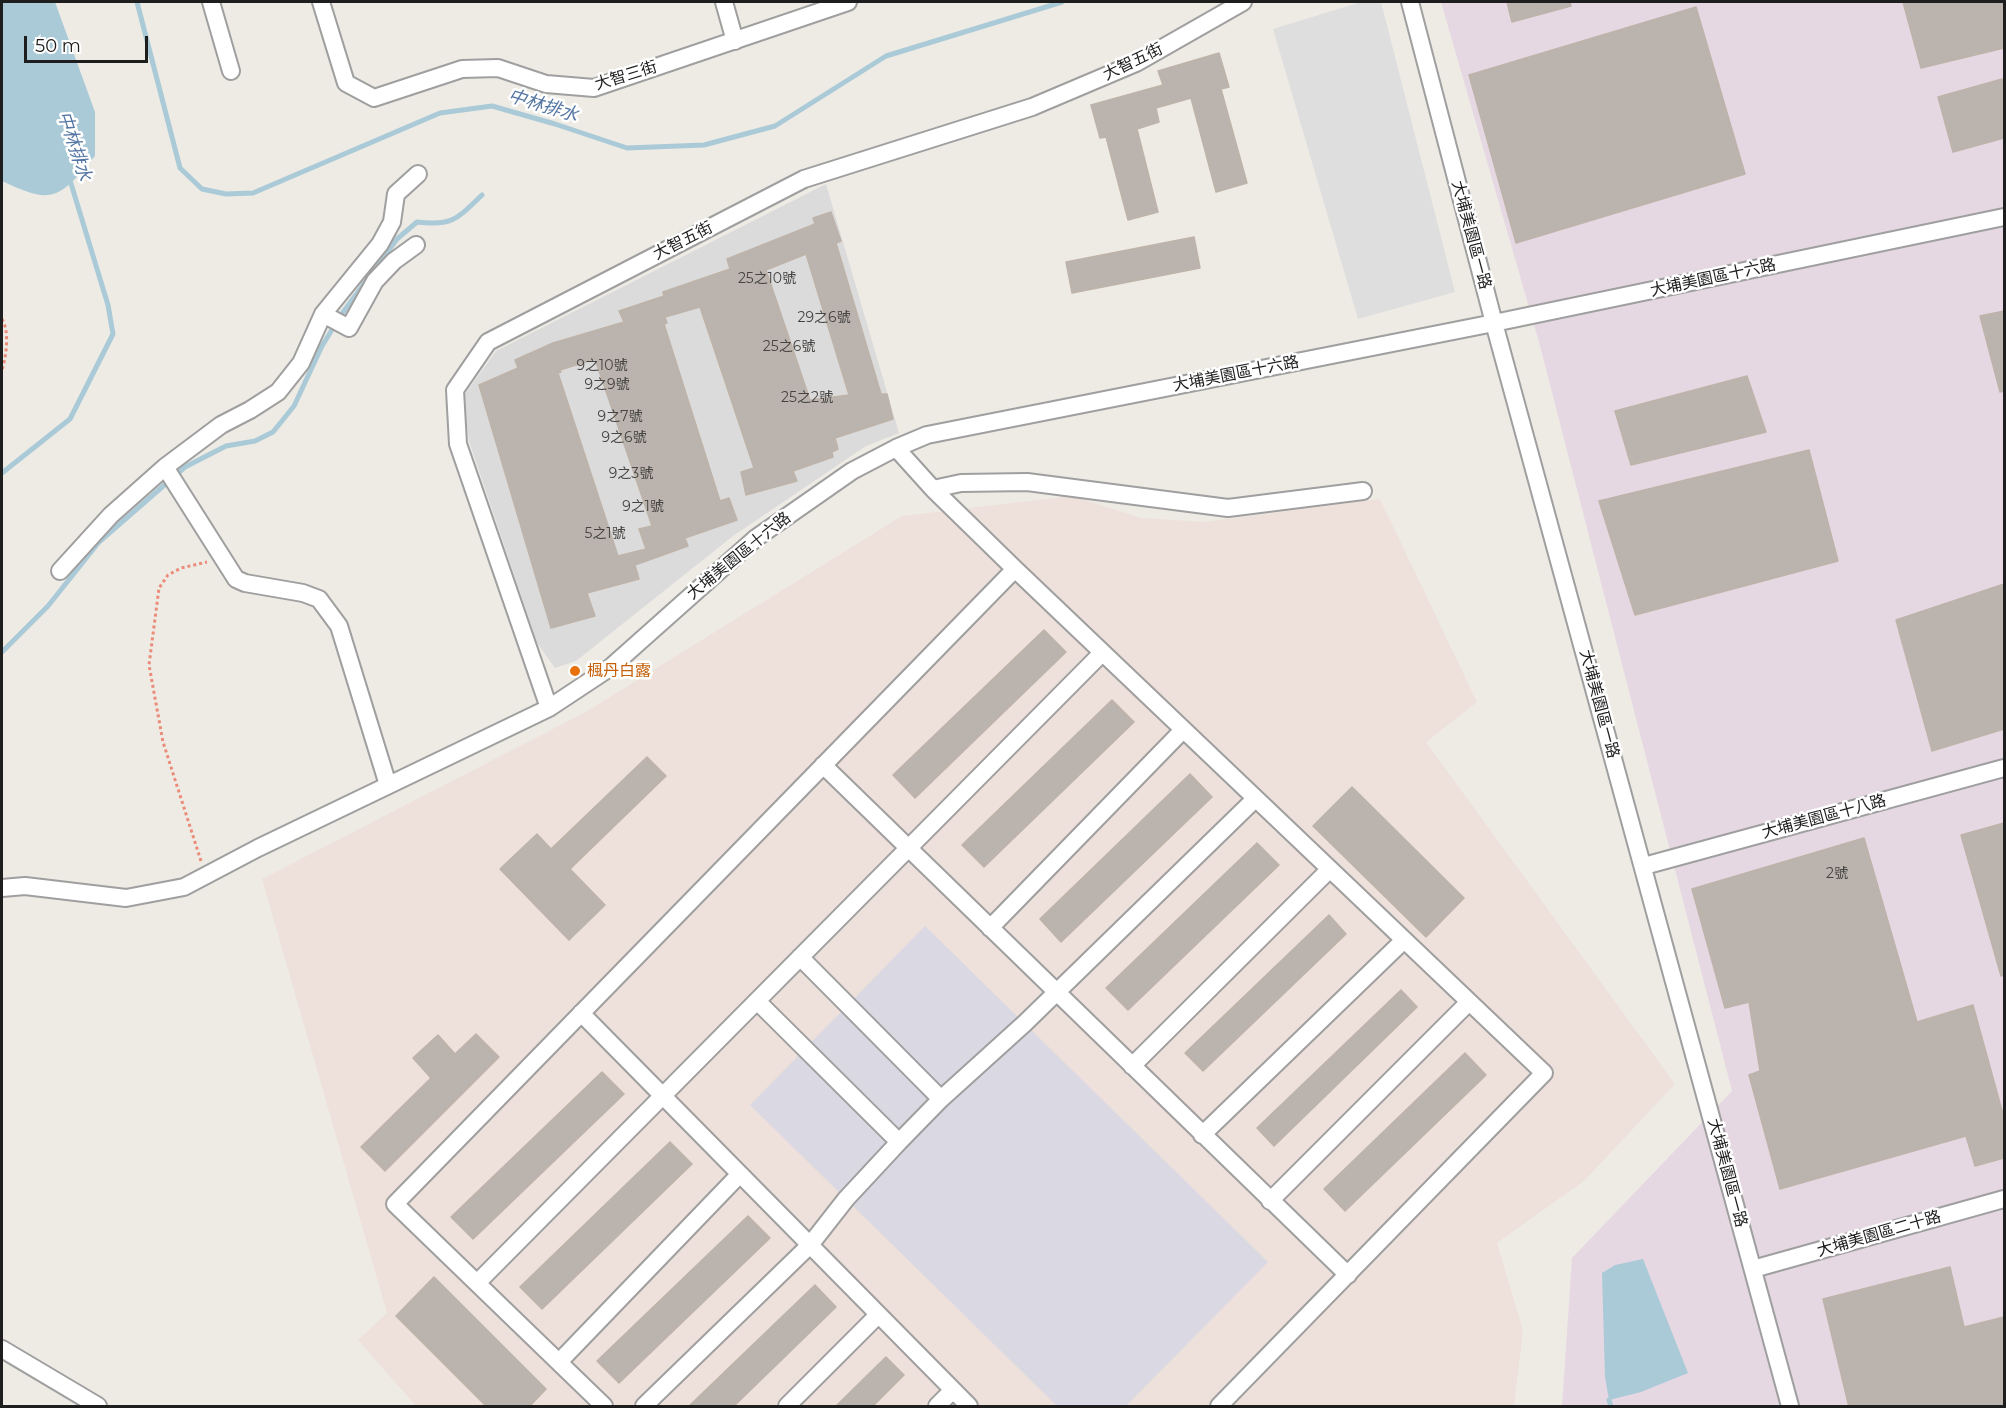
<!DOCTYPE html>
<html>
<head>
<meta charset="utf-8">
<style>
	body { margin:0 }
	#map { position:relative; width:2006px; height:1408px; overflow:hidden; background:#eeebe5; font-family:Montserrat,sans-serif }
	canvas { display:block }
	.frame { position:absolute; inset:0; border:3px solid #1e1e1e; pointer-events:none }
	.scale { position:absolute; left:24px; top:36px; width:124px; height:27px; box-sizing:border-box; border:3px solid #1e1e1e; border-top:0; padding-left:8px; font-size:18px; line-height:21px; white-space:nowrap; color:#1e1e1e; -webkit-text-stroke:4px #fff; paint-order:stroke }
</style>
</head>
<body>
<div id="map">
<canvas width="2006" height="1408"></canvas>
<div class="frame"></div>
<div class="scale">50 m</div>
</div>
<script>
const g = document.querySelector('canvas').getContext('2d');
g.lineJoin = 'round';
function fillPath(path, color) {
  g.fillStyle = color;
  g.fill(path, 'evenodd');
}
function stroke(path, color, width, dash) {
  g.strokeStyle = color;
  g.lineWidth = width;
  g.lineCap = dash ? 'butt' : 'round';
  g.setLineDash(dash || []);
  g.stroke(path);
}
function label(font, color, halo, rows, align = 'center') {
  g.font = font + ' Montserrat,"Noto Sans TC",sans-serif';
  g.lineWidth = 5;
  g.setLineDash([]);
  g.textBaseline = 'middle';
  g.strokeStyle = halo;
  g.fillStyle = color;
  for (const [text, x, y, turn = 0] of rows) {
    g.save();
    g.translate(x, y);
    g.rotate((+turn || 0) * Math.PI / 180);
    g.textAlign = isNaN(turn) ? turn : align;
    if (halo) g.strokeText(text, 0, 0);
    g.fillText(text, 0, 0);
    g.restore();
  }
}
fillPath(new Path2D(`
	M826,184L899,433L866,446L733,536L576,661L555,668L537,643L469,441L463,397L496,351Z`), '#dcdbdb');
fillPath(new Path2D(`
	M1441,2H2004V1406H1562L1572,1258L1732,1091L1539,342Z`), '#e6d8e3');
fillPath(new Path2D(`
	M1072,496L1141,518L1204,522L1380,499L1477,702L1426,742L1675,1084L1584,1181L1497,1243L1523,1330L1514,1406H416L358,1340L387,1313L262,879L584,713L902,516Z`), '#eee0da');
fillPath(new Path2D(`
	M1361,2H1381L1455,292L1358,319L1273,29Z`), '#dedede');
fillPath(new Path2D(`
	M925,926L1268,1262L1126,1406H1057L750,1105Z`), '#dad9e3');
fillPath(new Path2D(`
	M2,2H55L95,112V156C59,198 54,206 2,181Z
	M1643,1259L1688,1373L1641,1392L1609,1400L1605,1377L1602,1273L1615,1265Z`), '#aacad7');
stroke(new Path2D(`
	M137,2L180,168L202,189L226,194L253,193L440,113L492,106L555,124L627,148L704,145L775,126L886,56L1062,2
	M2,473L70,419L113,334L108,305L69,177
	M2,652L48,606L99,542L185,467L226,446L255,441L273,432L294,406L322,346L341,315L397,239L417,222C453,226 457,219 482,195
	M1609,1400L1611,1406`), '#aacad7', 5);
const building = new Path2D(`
	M1507,2H1570L1571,6L1512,22Z
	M1903,2H2004V48L1921,68Z
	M1696,7L1745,174L1516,243L1469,75Z
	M1219,53L1229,87L1221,89L1247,183L1216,192L1191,98L1156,108L1159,122L1137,129L1158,212L1128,220L1106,137L1100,138L1091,105L1163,85L1158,71Z
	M2002,79L2004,88V138L1953,152L1938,97Z
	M831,212L841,241L836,243L881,394H887L893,419L835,438L838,449L832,452L833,457L793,471L797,481L746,495L741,472L754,468L700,307L665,317L667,323L664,324L720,501L729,498L737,520L685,538L688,546L635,565L639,579L587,593L595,616L551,628L479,385L518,368L515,360L553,343L624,322L619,311L664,296L663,292L730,269L727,259L815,224L813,218ZM806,254L849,395L810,400L766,270ZM595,359L652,526L639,529L646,549L618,556L558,373L561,372L560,370Z
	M1194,237L1200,268L1072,293L1066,262Z
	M2004,311V391L2000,392L1980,316Z
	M1747,376L1766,432L1631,465L1615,411Z
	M1809,450L1838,561L1635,615L1599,501Z
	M2004,584V729L1932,751L1896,620Z
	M1044,630L1066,652L915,798L893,775Z
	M1112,700L1134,722L984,867L962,845Z
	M647,757L666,776L570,869L605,905L569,940L500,869L537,834L551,849Z
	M1190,774L1212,797L1061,942L1040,919Z
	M1352,787L1464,898L1426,937L1313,826Z
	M2004,823V975L2001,976L1961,835Z
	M1864,838L1917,1022L1973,1005L2004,1118V1158L1975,1166L1966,1136L1780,1189L1749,1075L1760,1071L1749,1002L1725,1008L1692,889Z
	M1257,843L1279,865L1128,1010L1106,988Z
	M1329,915L1346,934L1203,1071L1185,1053Z
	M1401,990L1417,1007L1274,1146L1257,1128Z
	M476,1034L499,1057L385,1171L361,1147L431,1078L413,1058L438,1035L455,1054Z
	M1465,1053L1486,1075L1345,1211L1324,1189Z
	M602,1072L624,1094L473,1239L451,1217Z
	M670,1142L692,1164L542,1309L520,1287Z
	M748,1216L770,1238L619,1383L597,1361Z
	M1950,1267L1964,1327L2004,1317V1407H1849L1823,1299Z
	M434,1277L546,1389L529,1407H487L396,1316Z
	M815,1285L836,1307L733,1407H688Z
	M886,1357L904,1375L872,1407H835Z`);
fillPath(building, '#bbb4ae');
stroke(building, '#beb3a9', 1.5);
const minor = new Path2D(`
	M211,2L231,71
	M321,2L346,83L374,98L462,69L498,68L546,84L594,88L848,2
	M724,2L735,41
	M1410,2L1494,323L1790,1406
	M323,314L349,328L375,281L394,261L416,245
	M896,448L933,489L961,483L1027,482L1228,508L1363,491
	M165,467L236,579L245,583L303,593L319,599L339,626L388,785
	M933,489L1015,569L1544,1073L1219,1406
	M60,571L111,515L165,467L221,425L250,410L278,392L301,363L323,314L380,244L392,222L396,194L418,174
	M549,708L458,444L455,390L488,342L804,179L1032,107L1136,63L1243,2
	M823,765L1348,1275
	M1644,866L2004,768
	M2,888L25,886L126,898L184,887L258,848L549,708L611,667L756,538L852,471L896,448L927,435L1494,323L2004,217
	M990,928L1183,730
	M757,1001L899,1142L941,1099L800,957
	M581,1013L969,1406
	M1132,1066L1329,870
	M941,1099L1025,1023L1255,799
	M1202,1135L1403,941
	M1270,1201L1468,1003
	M1753,1269L2004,1199
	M477,1283L1102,653
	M2,1349L98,1406
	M559,1362L740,1174
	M604,1406L395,1204L1015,569
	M644,1406L810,1245L846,1199L899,1142
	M787,1406L878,1315
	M937,1406L953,1390`);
stroke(minor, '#9f9f9f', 20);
stroke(new Path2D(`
	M2,319C10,332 6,357 2,370
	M201,861L163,742L149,665L159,588L168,575L181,568L207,562`), '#ea8c79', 3, [3, 3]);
stroke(minor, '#fff', 16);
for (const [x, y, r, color] of [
	[575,671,6,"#e8710a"]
]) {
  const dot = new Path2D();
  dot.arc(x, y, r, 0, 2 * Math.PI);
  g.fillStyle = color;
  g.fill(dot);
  stroke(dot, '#fff', 2);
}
label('14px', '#454442', null, [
	["25之10號",767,279],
	["29之6號",824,318],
	["25之6號",789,347],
	["9之10號",602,366],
	["9之9號",607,385],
	["25之2號",807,398],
	["9之7號",620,417],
	["9之6號",624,438],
	["9之3號",631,474],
	["9之1號",643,507],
	["5之1號",605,534],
	["2號",1837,874]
]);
label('16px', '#1e1e1e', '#fff', [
	["大智五街",1133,62,-26],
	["大智三街",626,76,-17],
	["大埔美園區一路",1471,235,75],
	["大智五街",683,241,-27],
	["大埔美園區十六路",1713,278,-12],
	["大埔美園區十六路",1236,374,-11],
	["大埔美園區十六路",739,556,-39],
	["大埔美園區一路",1599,704,75],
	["大埔美園區十八路",1824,817,-15],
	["大埔美園區一路",1727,1173,75],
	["大埔美園區二十路",1879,1234,-16]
]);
label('16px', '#c56008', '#fff', [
	["楓丹白露",587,671]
], 'left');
label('italic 18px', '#5577a3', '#fff', [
	["中林排水",543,106,17],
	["中林排水",74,146,72]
]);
</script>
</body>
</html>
